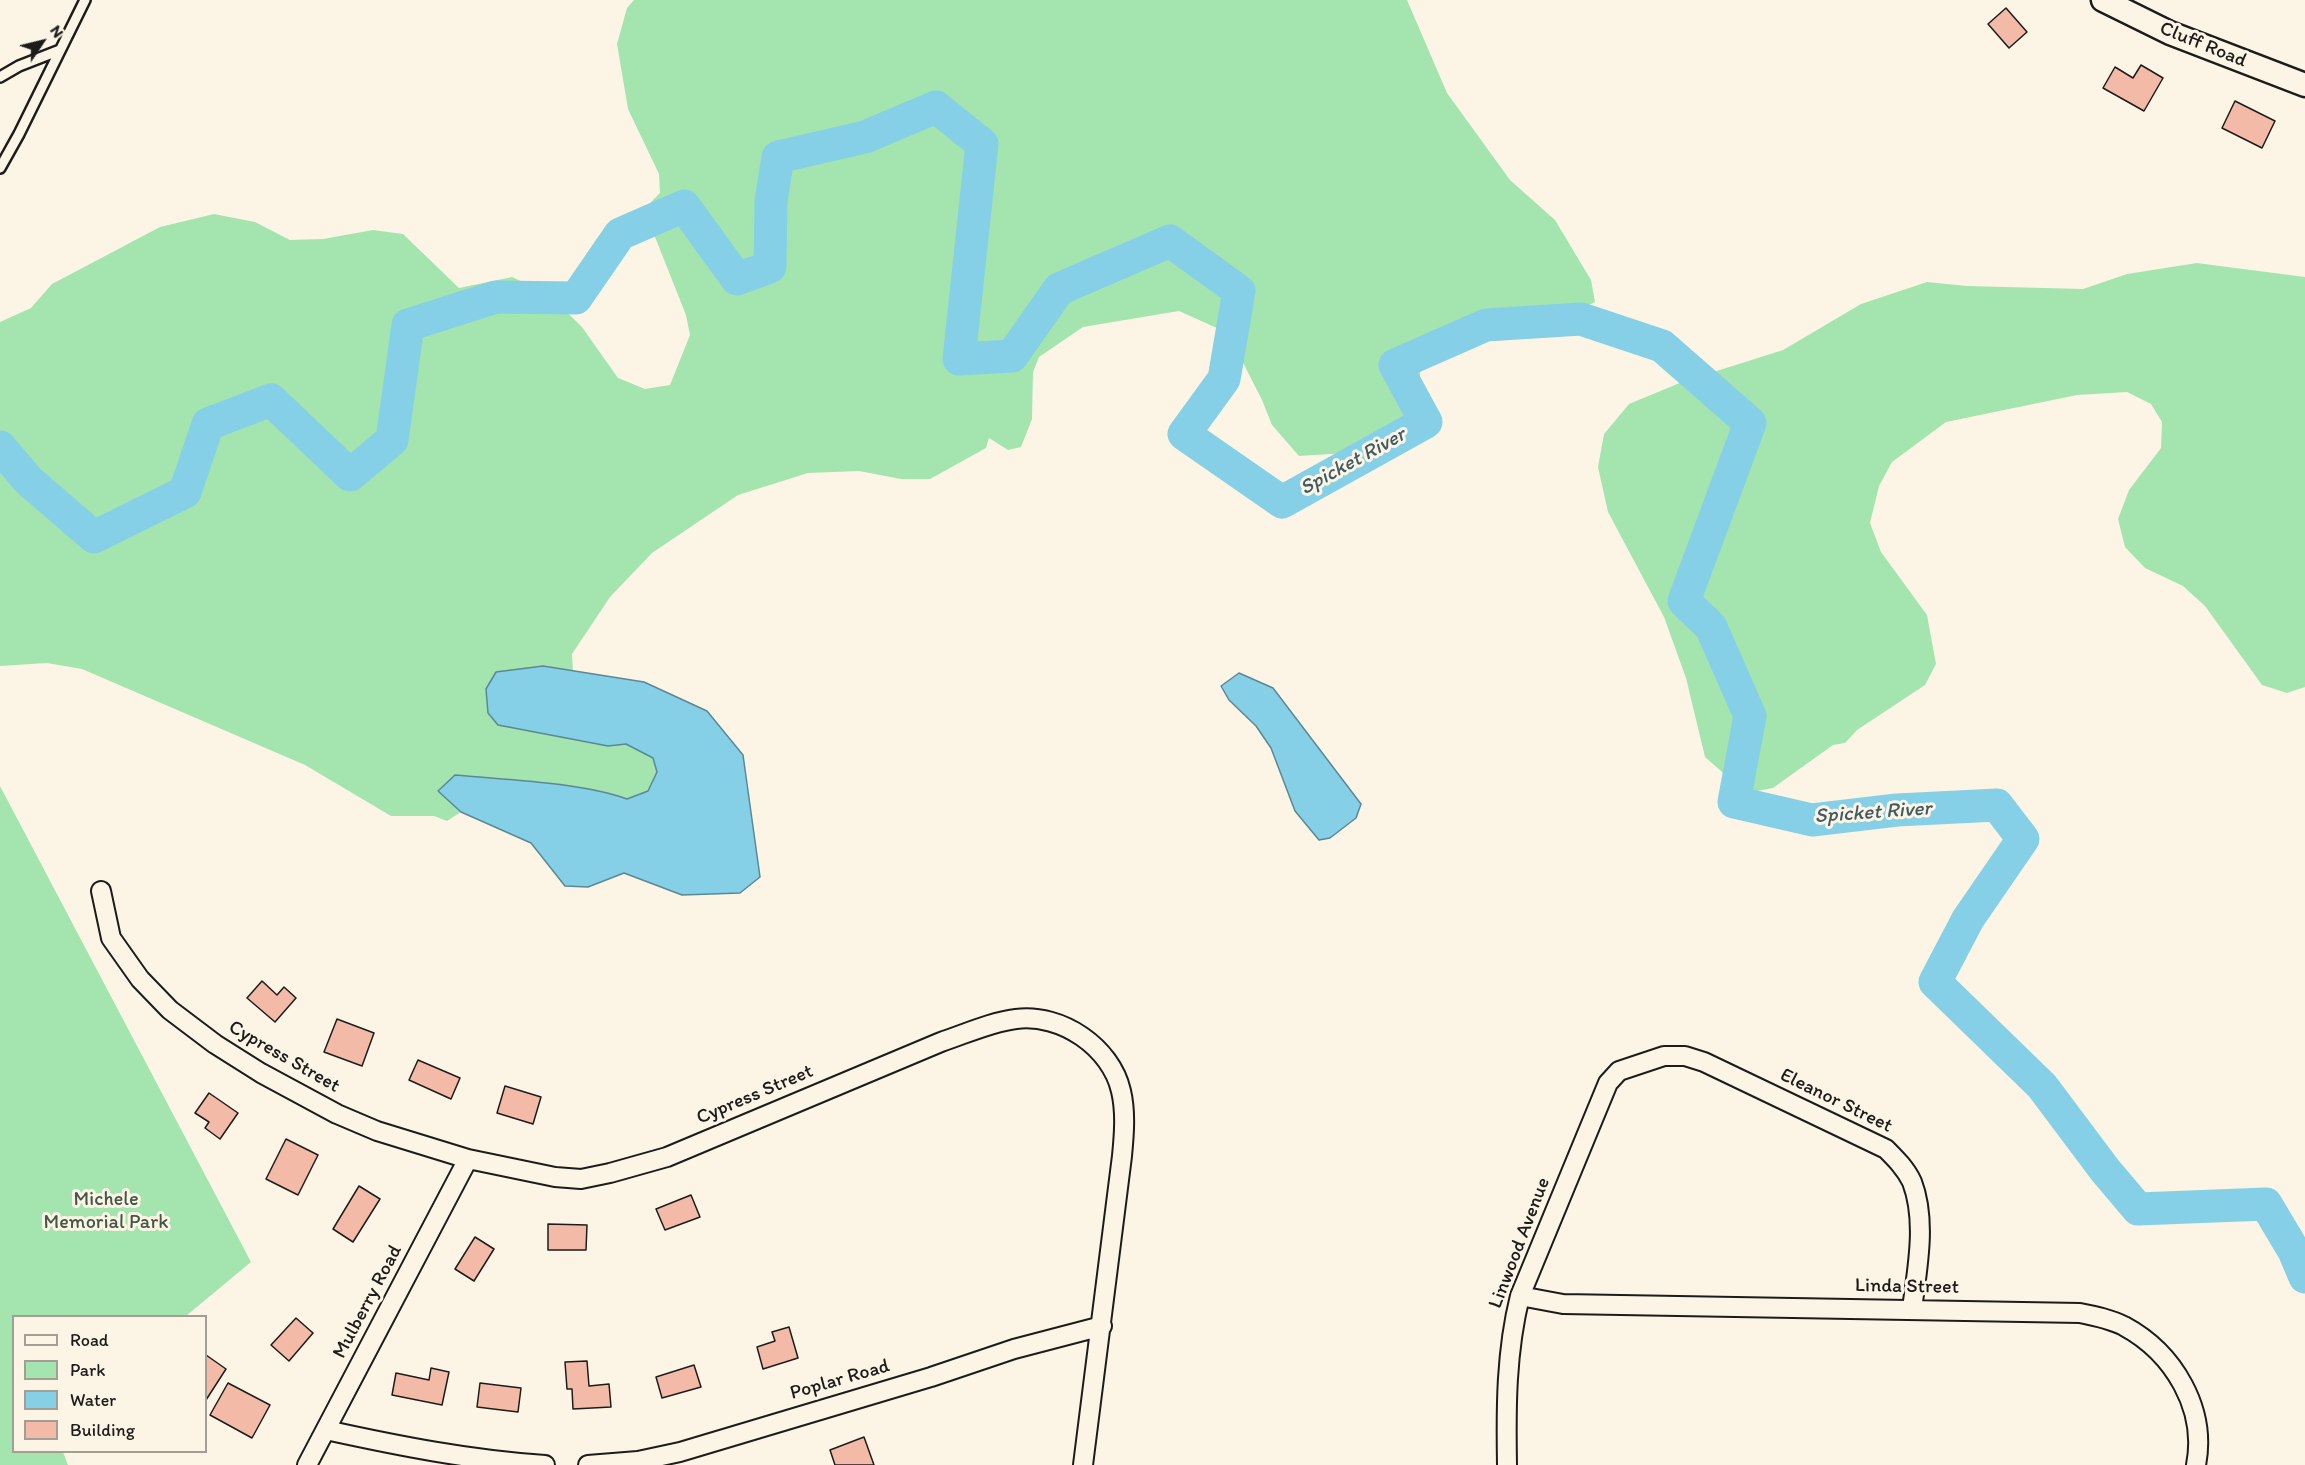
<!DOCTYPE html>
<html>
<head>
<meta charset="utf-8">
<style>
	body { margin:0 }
	#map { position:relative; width:2305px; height:1465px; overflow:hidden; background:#fcf5e5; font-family:Itim,sans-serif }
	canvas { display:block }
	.legend { position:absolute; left:12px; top:1315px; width:195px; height:138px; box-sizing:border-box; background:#fcf5e5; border:2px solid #a29e95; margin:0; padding:8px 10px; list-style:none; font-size:18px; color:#1c1c1c }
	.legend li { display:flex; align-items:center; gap:12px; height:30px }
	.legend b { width:30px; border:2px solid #a29e95 }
	.north { position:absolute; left:12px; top:12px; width:60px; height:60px; -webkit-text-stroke:4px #fcf5e5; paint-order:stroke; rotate:55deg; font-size:16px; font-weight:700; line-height:24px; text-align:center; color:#1c1c1c }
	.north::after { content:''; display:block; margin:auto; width:21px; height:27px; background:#1c1c1c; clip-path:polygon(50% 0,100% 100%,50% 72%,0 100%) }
</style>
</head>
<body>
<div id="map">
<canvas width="2305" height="1465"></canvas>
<ul class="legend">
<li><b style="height:8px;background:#fcf5e5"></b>Road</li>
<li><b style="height:16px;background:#a4e5af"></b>Park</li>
<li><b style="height:16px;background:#85d0e6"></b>Water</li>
<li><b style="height:16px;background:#f2baa7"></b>Building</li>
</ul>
<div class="north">N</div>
</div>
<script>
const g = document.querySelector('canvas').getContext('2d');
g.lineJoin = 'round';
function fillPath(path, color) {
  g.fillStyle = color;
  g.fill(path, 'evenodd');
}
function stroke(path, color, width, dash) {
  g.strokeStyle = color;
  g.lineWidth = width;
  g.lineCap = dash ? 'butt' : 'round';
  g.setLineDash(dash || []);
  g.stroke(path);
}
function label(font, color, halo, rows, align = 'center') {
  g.font = font + ' Itim,sans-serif';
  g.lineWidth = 6;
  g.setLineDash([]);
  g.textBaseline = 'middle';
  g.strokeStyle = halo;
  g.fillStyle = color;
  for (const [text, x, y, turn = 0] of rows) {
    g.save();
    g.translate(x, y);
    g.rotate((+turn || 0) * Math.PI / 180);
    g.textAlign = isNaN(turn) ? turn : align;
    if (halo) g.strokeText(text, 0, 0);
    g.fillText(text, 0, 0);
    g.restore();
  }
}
fillPath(new Path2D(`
	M634,0H1407L1447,93L1510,180L1555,220L1591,280L1595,302L1576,311L1512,307L1483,310L1429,345L1421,364L1415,433L1394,450L1299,456L1272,425L1262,400L1228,333L1179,311L1083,327L1039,357L1033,372L1032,419L1021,447L1008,450L989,438L986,448L930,479H901L859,471L808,473L738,495L652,553L610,597L572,654L573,671L543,666L608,746L626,744L653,757L657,772L648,791L627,799L612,794L552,785L455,775L439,791L461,812L447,821L434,816H391L305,765L82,669L47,663L0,666V322L31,308L52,284L160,227L214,214L255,222L290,240L323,239L373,230L403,234L459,288L512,277L547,293L582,327L618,378L645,389L670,385L690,335L686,315L653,232L651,202L660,193L659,174L628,109L617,44L627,8Z
	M2197,263L2305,277V687L2287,693L2262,685L2205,606L2183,586L2145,568L2125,547L2118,519L2129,490L2161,448L2162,422L2151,404L2127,392L2077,395L1946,422L1892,462L1879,486L1870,523L1881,552L1927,615L1936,664L1925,685L1857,730L1845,743L1833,745L1773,788L1746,793L1705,757L1686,678L1664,617L1608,512L1598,467L1604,434L1629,404L1682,382L1783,350L1861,304L1927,282L1967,286L2083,289L2127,274Z
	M0,786L251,1262L186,1316H14V1452H63L68,1465H0Z`), '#a4e5af');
const water = new Path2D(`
	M543,666L644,682L707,711L743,755L760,877L740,893L682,895L624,873L588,887L565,886L531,843L461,812L438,791L455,775C506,780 579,782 627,799L648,791L657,772L653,758L626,744L608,746L498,725L488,713L486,689L496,672Z
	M1239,673L1273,688L1361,804L1356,818L1330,838L1319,840L1295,811L1271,748L1256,726L1229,700L1221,686Z`);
fillPath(water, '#85d0e6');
stroke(water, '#5b8895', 1.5);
stroke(new Path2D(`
	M0,447L28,480L94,537L185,492L208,424L271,400L350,475L392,440L408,325L496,297L576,298L620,234L684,206L737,279L770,267L771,201L778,157L865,137L936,107L982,144L959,359L1012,356L1059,289L1170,241L1239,291L1224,379L1184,434L1282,502L1426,422L1395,365L1486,325L1581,319L1662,346L1750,423L1684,601L1711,627L1750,716L1734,802L1812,820L1897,810L1997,805L2023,839L1968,919L1935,982L2042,1086L2105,1170L2138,1209L2266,1204L2294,1251L2305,1277`), '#85d0e6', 33);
const building = new Path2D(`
	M2006,8L2027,32L2009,48L1988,24Z
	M2141,65L2163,78L2144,111L2103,88L2115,67L2133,78Z
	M2235,101L2275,121L2262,148L2222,128Z
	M262,981L277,995L284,987L296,998L275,1022L247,998Z
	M337,1019L374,1033L362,1066L324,1052Z
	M418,1060L460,1078L451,1099L409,1080Z
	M505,1086L541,1097L533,1124L497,1113Z
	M209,1093L238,1113L220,1139L205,1128L209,1122L195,1113Z
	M286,1139L318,1155L298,1195L266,1179Z
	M359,1186L380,1199L353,1242L333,1229Z
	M691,1195L700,1217L665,1230L656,1209Z
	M548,1224L587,1225L586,1250H548Z
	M475,1237L494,1249L474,1281L455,1269Z
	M296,1318L313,1333L289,1361L271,1345Z
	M789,1327L798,1358L763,1369L757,1347L775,1341L772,1332Z
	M206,1355L226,1369L206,1400Z
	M587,1361L589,1386L609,1384L611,1407L573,1409L572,1389H567L565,1362Z
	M694,1365L701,1387L662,1398L656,1377Z
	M431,1368L449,1372L442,1405L392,1395L396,1373L429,1380Z
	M228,1383L270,1405L252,1438L210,1415Z
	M480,1383L521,1388L518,1412L477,1407Z
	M864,1437L874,1465H835L830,1450Z`);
fillPath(building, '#f2baa7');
stroke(building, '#1c1c1c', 1.5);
const service = new Path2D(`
	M0,77L19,66L60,50
	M0,168L19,134L85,0`);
const minor = new Path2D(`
	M101,891L111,938L140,979L170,1010L215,1044L261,1073L337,1114L377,1131L468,1159L555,1177L581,1179L610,1173L667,1157L941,1042C965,1034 991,1022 1016,1019C1061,1013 1111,1047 1121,1091C1126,1112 1124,1135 1122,1156L1083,1465
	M1520,1296L1563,1304L2080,1313C2095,1316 2110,1319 2124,1326C2174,1353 2207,1409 2196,1465
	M326,1430C399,1446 470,1460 545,1465
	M307,1465L468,1159
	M588,1465L638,1461L680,1452L931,1377L1014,1349L1102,1326
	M1507,1465C1506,1408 1506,1352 1520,1296L1608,1083L1619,1071L1664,1056H1685L1704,1062L1886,1149C1896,1159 1906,1169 1912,1182C1927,1221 1917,1270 1912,1309`);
const tertiary = new Path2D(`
	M2103,0L2170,33L2305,85`);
stroke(service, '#1c1c1c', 14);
stroke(minor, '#1c1c1c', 22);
stroke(tertiary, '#1c1c1c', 27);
stroke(service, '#fcf5e5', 9);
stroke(minor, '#fcf5e5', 18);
stroke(tertiary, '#fcf5e5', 22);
label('20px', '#1c1c1c', '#fcf5e5', [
	["Cluff Road",2203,45,22],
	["Cypress Street",284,1057,30],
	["Cypress Street",755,1095,-23],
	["Eleanor Street",1836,1101,26],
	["Linwood Avenue",1520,1243,-69],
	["Linda Street",1907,1287,1],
	["Mulberry Road",368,1302,-62],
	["Poplar Road",840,1380,-16]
]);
label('20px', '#455848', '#fcf5e5', [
	["Michele",106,1200],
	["Memorial Park",106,1223]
]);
label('italic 21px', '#415b63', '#fcf5e5', [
	["Spicket River",1353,462,-29],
	["Spicket River",1873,813,-4]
]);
</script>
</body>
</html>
